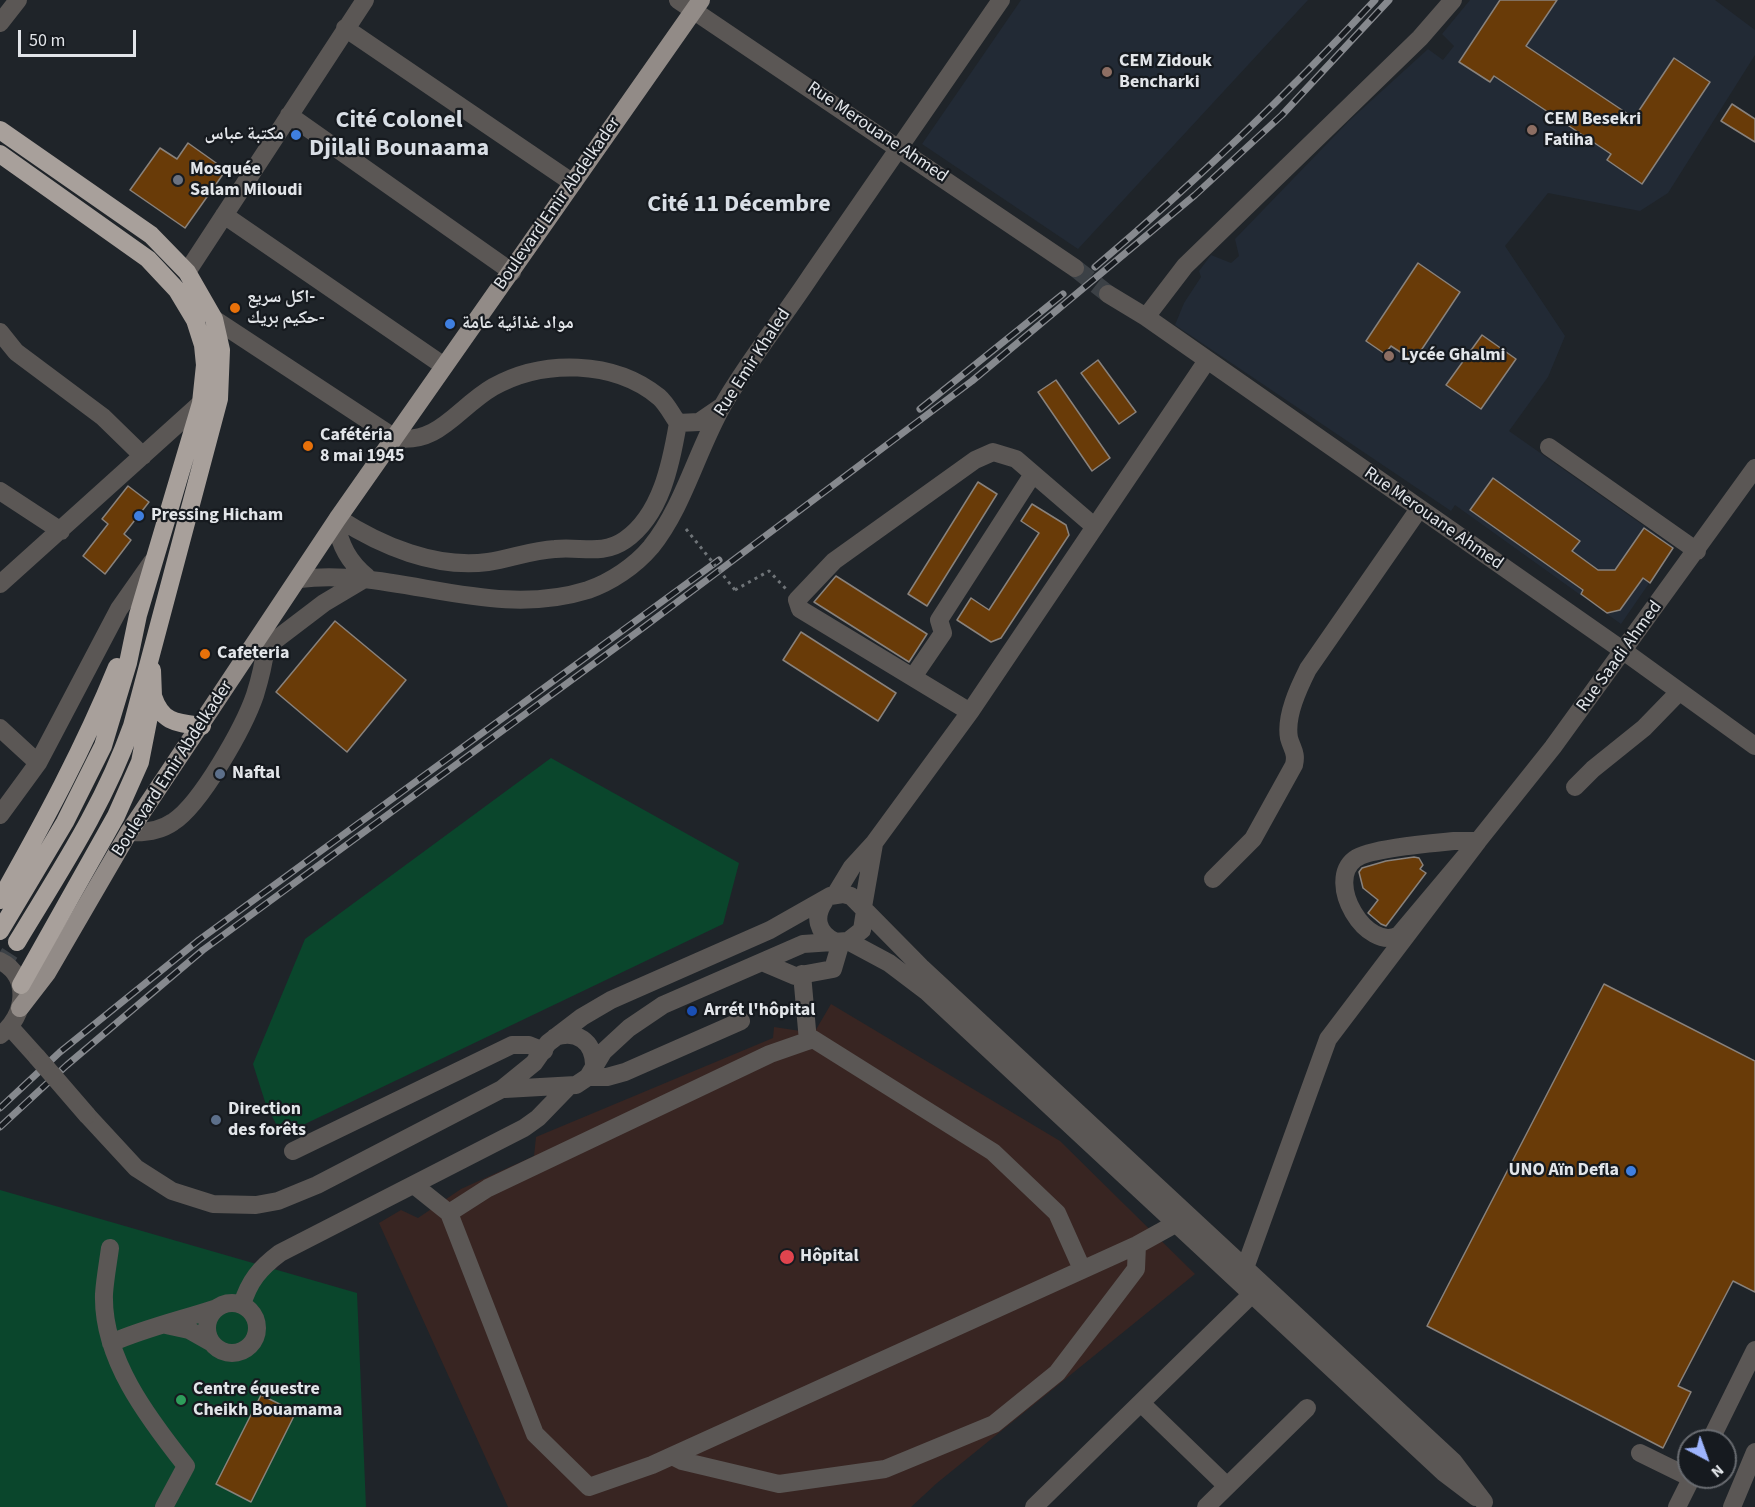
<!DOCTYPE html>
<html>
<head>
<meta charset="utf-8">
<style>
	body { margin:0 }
	#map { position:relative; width:1755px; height:1507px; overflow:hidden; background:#1f2429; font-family:"Source Sans 3",sans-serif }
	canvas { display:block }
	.north { position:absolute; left:1677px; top:1429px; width:60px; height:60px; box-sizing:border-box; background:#161a1f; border:2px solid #686b70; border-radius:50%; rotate:139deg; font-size:16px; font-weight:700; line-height:24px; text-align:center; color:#e2e5e9 }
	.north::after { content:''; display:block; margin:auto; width:21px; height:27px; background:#9db4fd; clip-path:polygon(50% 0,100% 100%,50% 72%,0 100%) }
	.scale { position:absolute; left:18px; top:30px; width:118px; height:27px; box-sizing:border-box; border:3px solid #e2e5e9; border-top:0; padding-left:8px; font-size:18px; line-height:21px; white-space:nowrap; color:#e2e5e9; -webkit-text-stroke:4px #161a1f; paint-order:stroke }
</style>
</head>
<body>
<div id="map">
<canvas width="1755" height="1507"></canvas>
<div class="north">N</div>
<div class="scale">50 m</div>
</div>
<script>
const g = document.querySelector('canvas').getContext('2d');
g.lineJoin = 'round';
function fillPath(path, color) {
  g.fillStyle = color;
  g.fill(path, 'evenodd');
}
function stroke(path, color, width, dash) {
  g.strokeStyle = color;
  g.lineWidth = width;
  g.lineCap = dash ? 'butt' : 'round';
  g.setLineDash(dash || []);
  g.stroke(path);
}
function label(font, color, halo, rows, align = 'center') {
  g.font = font + ' "Source Sans 3","Noto Naskh Arabic",sans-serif';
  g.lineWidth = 4.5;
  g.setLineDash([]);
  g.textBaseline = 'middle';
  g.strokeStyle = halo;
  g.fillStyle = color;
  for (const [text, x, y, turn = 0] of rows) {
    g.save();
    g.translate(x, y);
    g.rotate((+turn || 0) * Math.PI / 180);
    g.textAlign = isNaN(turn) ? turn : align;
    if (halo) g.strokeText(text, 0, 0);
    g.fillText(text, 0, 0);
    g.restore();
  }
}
fillPath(new Path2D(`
	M1021,0H1308L1078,249L922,144Z
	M1470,0H1715L1755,30V55L1668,193L1640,211L1548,193L1505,246L1565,336L1548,377L1509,431L1674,547L1621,624L1455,505L1451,511L1175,325L1184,303L1201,277L1199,271L1211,255L1231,263L1239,256L1235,239L1349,121L1428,49L1443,60L1454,46L1442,34Z`), '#222a35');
fillPath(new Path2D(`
	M831,1004L1060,1141L1195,1274L937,1483L911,1507H508L379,1223L401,1210L418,1218L461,1189L534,1156L536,1137L773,1038L774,1027L814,1033Z`), '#382522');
fillPath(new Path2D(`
	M551,758L739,863L723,924L282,1135L266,1105L253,1064L305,939Z
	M0,1190L357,1293L366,1507H0Z`), '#0a462c');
const building = new Path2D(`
	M1500,0H1557L1526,46L1634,118L1674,58L1710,82L1642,184L1607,160L1611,154L1494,76L1490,82L1459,62Z
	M1732,104L1755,119V142L1721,121Z
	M188,143L226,170L185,228L130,190L160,148L177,159Z
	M1418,263L1460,292L1414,361L1391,346L1385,354L1366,341Z
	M1482,335L1516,359L1481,409L1446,385Z
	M1098,360L1136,412L1119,424L1081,373Z
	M1056,380L1110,458L1092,471L1038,392Z
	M1493,478L1580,541L1572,551L1598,570H1615L1644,528L1673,548L1650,583L1643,578L1620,610L1607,613L1581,594L1583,590L1470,510Z
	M978,482L997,494L927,606L908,594Z
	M128,486L149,502L124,534L131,540L105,574L83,556L108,524L102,519Z
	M1032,504L1066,525L1069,535L1001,638L991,642L957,620L971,598L989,610L1039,533L1021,521Z
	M836,576L927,634L909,662L814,602Z
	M335,621L406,680L347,752L276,692Z
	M801,632L896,693L878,721L783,660Z
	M1414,857L1419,858L1423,865L1420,869L1426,873L1386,926L1381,924L1368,913L1378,900L1363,888L1359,872L1362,868L1386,861Z
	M1604,984L1755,1061V1292L1733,1281L1678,1386L1691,1392L1663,1448L1427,1326Z
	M261,1395L296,1412L251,1502L216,1484Z`);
fillPath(building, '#693b08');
stroke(building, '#89827c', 1.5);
stroke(new Path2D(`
	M1075,268L1108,294`), '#3c4146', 18, [18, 9]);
stroke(new Path2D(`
	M0,968L17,942`), '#3c4146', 18, [18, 9]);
stroke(new Path2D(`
	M735,590L769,571L786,589`), '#6f7478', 3, [3, 4.5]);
stroke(new Path2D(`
	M678,0L1075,268
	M0,23L18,0
	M345,28L573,183
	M289,115L512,272
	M224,215L444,366
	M187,272L365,0
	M1108,294L1146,317L1625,652L1755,746
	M1146,317L1185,266L1420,38L1453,0
	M214,319L395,438C439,445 457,408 493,387C543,359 614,360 659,397C667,404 672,415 678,423L699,422L721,407
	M0,332L16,352L103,417L143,456
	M1549,447L1697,551
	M0,491L61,531
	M338,518C381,546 436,569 488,562C510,559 532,550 555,549C580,546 602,556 625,540C661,515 671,464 678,423
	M336,522C340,546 349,562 367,577
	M299,579C397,567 489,621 588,590C611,582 635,566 651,547C684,506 697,450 723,405C749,360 783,318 812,274C875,183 938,91 1001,0
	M0,584L201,403
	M256,650L278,638L324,603L366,578
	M913,677L943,633L939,620L1033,474
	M970,712L800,609L797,600L834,561L975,460L993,452L1016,459L1095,527
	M0,728L38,763
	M1575,787L1593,769L1644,728L1678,693
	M0,815L38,763L119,609L152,562
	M129,832C145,833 160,831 173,822C201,804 244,727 255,695C260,679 264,662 266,646
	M1454,841H1478L1399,935C1367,953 1324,882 1355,859C1369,848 1434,843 1454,841Z
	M1213,879L1253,839L1294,765C1297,753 1292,749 1289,738C1285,716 1299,687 1308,669L1419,509
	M835,895L852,867L874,843L970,712L1206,362
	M824,902C814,917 817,932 834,941
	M863,907L874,844
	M848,941L889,963L926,991L1443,1472L1476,1497
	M0,961C31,976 26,1017 0,1035
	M762,962L795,976L833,969L841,942
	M802,974L808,1041
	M10,1027L37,1057
	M555,1037C577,1030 593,1041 594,1064
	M588,1077H607L625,1072L741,1021
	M505,1089L576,1085L588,1077L603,1052L629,1028L663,1005L803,944L848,941L862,930L865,911
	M87,1115L136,1168L172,1191L213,1204L256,1205L278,1201L317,1185L502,1089L534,1063L548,1043L582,1017L611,1000L770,930L830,896L843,894L851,896L921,967L1453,1461L1484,1502
	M293,1151L512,1045H529L544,1051
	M414,1185L449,1213
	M110,1248C108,1263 105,1279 104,1294C102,1358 148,1418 186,1466L164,1507
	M1245,1268L1328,1039L1478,841L1553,747L1755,468
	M1082,1269L1057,1213L993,1152L813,1039L770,1054L488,1188L449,1213L535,1434L589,1487L652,1465L1137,1245L1175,1224
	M207 1328a25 25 0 1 1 50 0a25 25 0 1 1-50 0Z
	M242,1305C249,1281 260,1268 280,1253L524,1128L538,1118L569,1086
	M166,1325L189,1330L212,1343
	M111,1343C145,1328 181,1320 217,1308
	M1142,1404L1227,1486
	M1710,1441L1755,1350
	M1640,1453L1689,1477
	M672,1456L682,1461L779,1484L885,1469L994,1424L1057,1373L1136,1269L1137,1245
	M1034,1507L1252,1294
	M1206,1507L1307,1408
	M1677,1507L1692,1477
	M1732,1507L1755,1452`), '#5b5755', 18);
stroke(new Path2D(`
	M20,1008L47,973L129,832L338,518L701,0`), '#928b87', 18);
stroke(new Path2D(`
	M0,130L151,235L187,272L214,319L221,350L219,399L132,726C103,807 61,869 17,942
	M0,154L148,259L177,290L195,320L203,345L205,365L201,403L138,615L128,663L103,746L65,822L0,931
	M153,696C162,723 177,723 202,726
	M0,900C43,824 84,748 117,667
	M21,985L116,816L140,762L153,696L152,670`), '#a8a09b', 18);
const rail = new Path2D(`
	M1095,267C1194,183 1287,95 1375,0
	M920,409L1063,294
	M0,1108L60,1052L199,940L719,560
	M0,1127L67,1065L203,950L644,627L972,381L1195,195L1282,115L1389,0`);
stroke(rail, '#86898e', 7);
stroke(rail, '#161a1f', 4.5, [14]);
stroke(new Path2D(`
	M686,529L735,590`), '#6f7478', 3, [3, 4.5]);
stroke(new Path2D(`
	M37,1057L87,1115`), '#5b5755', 18);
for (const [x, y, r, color] of [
	[1107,72,6,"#8d6e63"],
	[1532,130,6,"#8d6e63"],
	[296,135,6,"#3f7fe0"],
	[178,180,6,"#6b7280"],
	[235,308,6,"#e8710a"],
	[450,324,6,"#3f7fe0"],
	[1389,356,6,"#8d6e63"],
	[308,446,6,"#e8710a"],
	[139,516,6,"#3f7fe0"],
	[205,654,6,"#e8710a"],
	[220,774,6,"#5c6f8a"],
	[692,1011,6,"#1a4fb4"],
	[216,1120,6,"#5c6f8a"],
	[1631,1171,6,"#3f7fe0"],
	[787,1257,8,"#e0444e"],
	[181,1400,6,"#2e9e5b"]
]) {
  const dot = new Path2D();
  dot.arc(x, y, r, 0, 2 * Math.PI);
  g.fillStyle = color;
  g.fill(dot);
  stroke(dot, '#161a1f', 2);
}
label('bold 18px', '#e2e5e9', '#161a1f', [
	["CEM Zidouk",1119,62],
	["Bencharki",1119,83],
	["CEM Besekri",1544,120],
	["Fatiha",1544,141],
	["مكتبة عباس",284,135,"right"],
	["Mosquée",190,170],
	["Salam Miloudi",190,191],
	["اكل سريع-",247,298],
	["حكيم بريك-",247,319],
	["مواد غذائية عامة",462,324],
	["Lycée Ghalmi",1401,356],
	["Cafétéria",320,436],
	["8 mai 1945",320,457],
	["Pressing Hicham",151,516],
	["Cafeteria",217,654],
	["Naftal",232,774],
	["Arrét l'hôpital",704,1011],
	["Direction",228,1110],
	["des forêts",228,1131],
	["UNO Aïn Defla",1619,1171,"right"],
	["Hôpital",800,1257],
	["Centre équestre",193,1390],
	["Cheikh Bouamama",193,1411]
], 'left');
label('18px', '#e2e5e9', '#161a1f', [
	["Rue Merouane Ahmed",877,133,34],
	["Boulevard Emir Abdelkader",558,204,-55],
	["Rue Emir Khaled",753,363,-57],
	["Rue Merouane Ahmed",1433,519,35],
	["Rue Saadi Ahmed",1620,657,-54],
	["Boulevard Emir Abdelkader",173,769,-57]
]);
label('bold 24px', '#d8dee5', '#161a1f', [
	["Cité Colonel",399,122],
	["Djilali Bounaama",399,150],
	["Cité 11 Décembre",739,206]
]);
</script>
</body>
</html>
